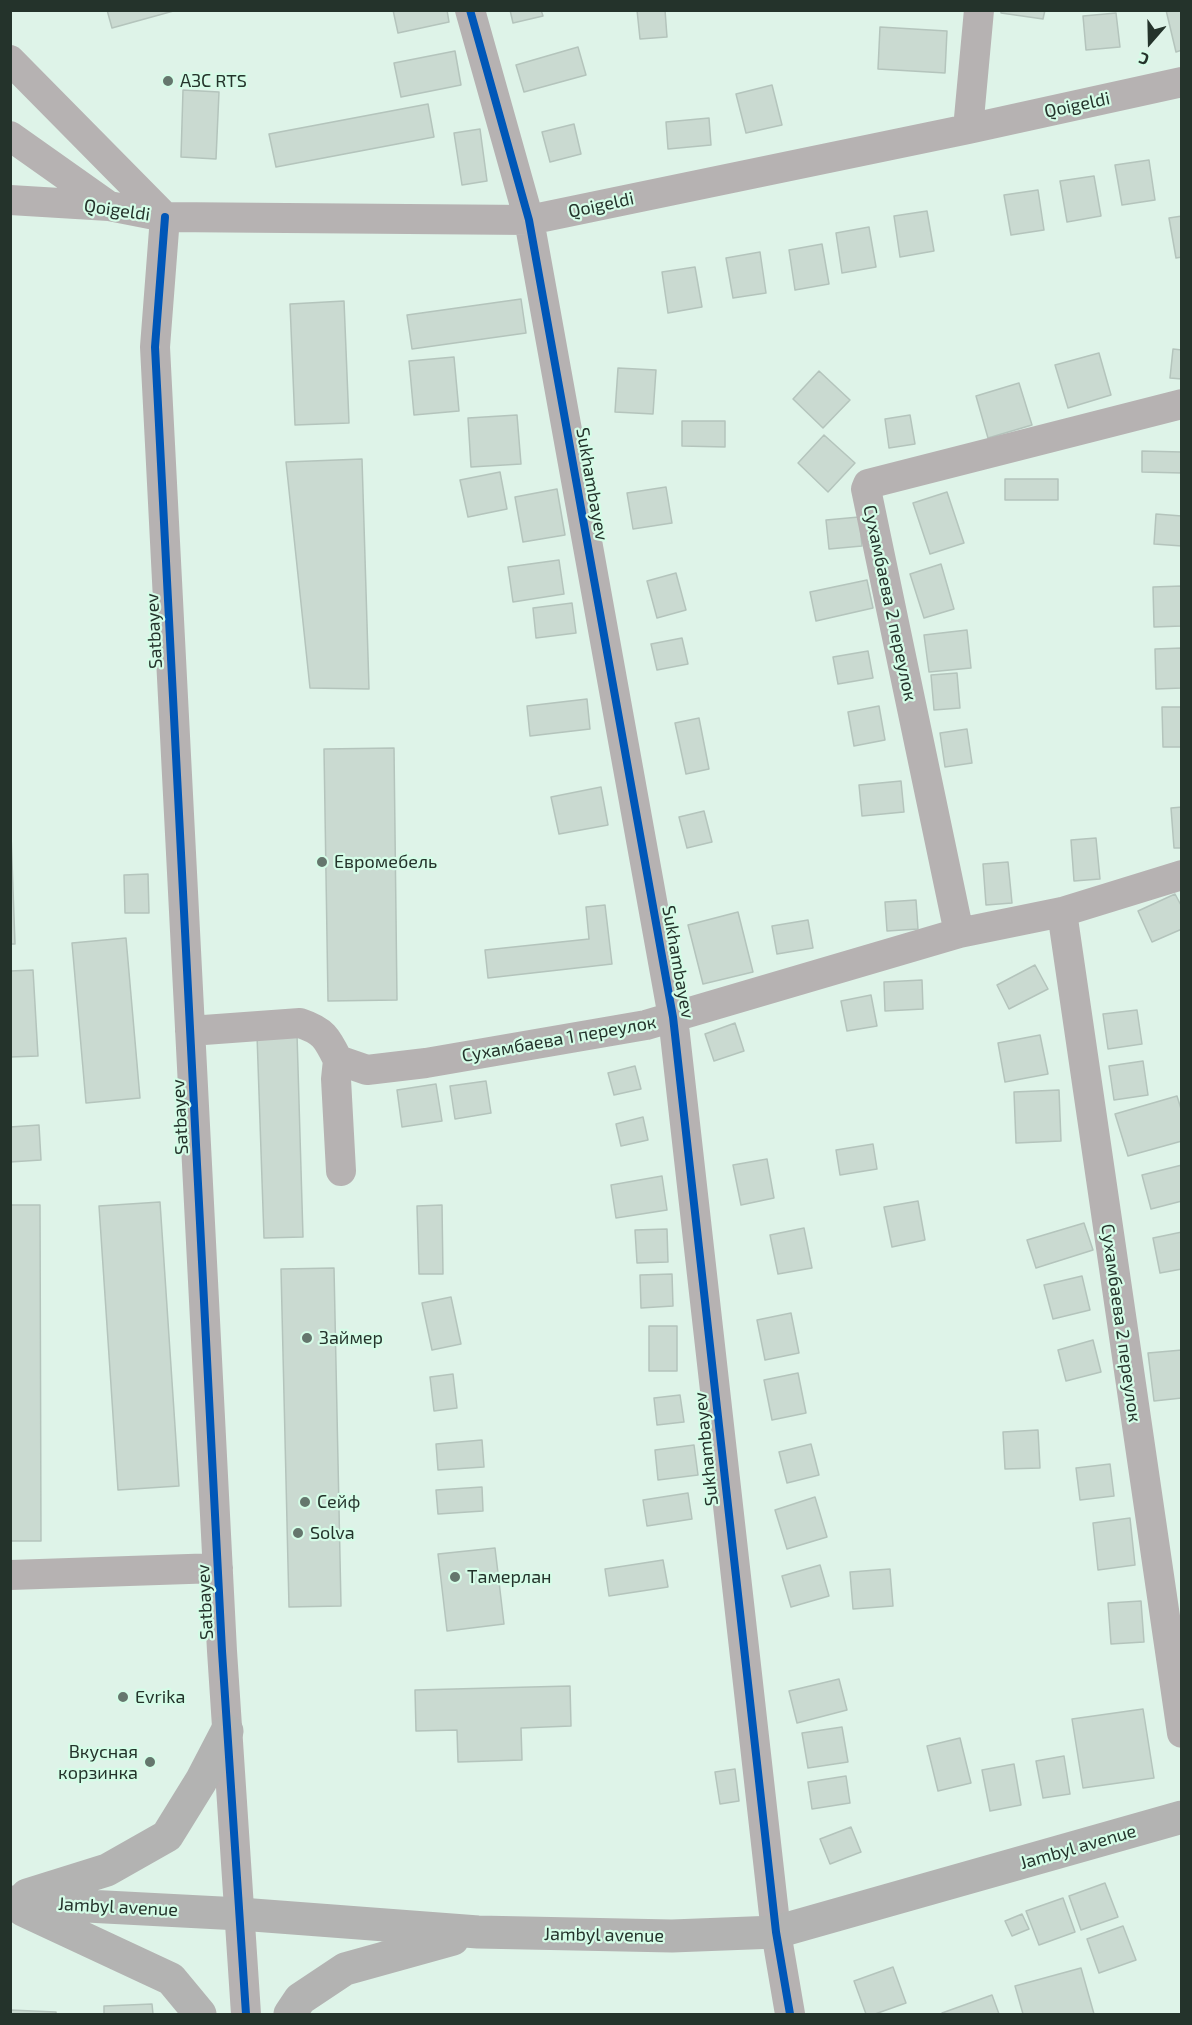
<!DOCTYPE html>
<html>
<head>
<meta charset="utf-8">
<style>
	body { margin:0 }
	#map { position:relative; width:1192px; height:2025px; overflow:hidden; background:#def3e8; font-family:"Exo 2",sans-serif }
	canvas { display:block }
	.frame { position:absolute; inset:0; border:12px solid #24332b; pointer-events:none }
	.north { position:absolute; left:1120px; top:12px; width:60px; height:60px; -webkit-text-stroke:4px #d5fce7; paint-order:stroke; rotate:200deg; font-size:16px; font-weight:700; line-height:24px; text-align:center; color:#24332b }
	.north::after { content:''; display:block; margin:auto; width:21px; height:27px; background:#24332b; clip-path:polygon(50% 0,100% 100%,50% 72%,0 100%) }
</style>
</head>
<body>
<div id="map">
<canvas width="1192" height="2025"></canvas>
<div class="frame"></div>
<div class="north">С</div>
</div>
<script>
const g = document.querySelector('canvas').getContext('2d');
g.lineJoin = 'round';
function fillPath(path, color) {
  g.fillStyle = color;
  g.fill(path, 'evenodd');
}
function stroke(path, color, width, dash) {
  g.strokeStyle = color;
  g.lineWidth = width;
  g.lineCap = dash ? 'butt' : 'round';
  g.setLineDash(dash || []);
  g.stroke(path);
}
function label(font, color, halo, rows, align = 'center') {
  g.font = font + ' "Exo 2",sans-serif';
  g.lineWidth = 4.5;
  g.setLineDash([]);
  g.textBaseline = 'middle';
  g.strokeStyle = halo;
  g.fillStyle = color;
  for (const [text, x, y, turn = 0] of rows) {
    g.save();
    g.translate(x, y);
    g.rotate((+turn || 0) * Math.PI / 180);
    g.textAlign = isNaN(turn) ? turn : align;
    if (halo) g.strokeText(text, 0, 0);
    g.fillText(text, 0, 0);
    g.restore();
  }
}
const building = new Path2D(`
	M107,10H177L112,28Z
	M393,10H447L449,22L398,33Z
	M510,10H541L543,16L513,23Z
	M637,10H665L667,37L640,39Z
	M1001,10H1045L1043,19L1001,13Z
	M1166,10H1182V50L1176,52Z
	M1116,13L1120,47L1086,50L1083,16Z
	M880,27L947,31L945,73L878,69Z
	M578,47L586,75L524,92L516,65Z
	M455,51L461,85L401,97L394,63Z
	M772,85L782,125L746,133L736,94Z
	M183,90L219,92L216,159L181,157Z
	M428,104L434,137L276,167L269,134Z
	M709,118L711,145L668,149L666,122Z
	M574,124L581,154L550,162L542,132Z
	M480,129L487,181L462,185L454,133Z
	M1149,160L1155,200L1122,205L1115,165Z
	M1094,176L1101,216L1067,222L1060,181Z
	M1038,190L1044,230L1011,235L1004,195Z
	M927,211L934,251L900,257L894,216Z
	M1182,216V257L1176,258L1169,218Z
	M869,227L876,267L842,273L836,233Z
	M822,244L829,284L795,290L789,250Z
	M760,252L766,293L733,298L726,258Z
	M695,267L702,307L668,313L662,272Z
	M521,299L526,333L412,349L407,315Z
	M344,301L349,423L295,425L290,304Z
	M1173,349L1182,350V379L1170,378Z
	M1099,353L1111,395L1068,408L1055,365Z
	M454,357L459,411L414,415L409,361Z
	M618,368L656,370L653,414L615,412Z
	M819,371L850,400L823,428L793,399Z
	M1019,383L1032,425L988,438L976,396Z
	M517,415L521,464L471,467L468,418Z
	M910,415L915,444L889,448L885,419Z
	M682,421H725V447L682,446Z
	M824,435L855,463L828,492L798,463Z
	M1142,451L1182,452V473L1142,472Z
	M362,459L369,689L310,688L286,462Z
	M500,472L507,509L468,517L460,480Z
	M1005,479H1058V500H1005Z
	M666,487L672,523L633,529L627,493Z
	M557,489L565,535L523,542L515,497Z
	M947,492L964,543L930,554L913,503Z
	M1156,514L1182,516V546L1154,544Z
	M859,517L862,546L829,549L826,520Z
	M559,560L564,594L513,602L508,567Z
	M941,564L954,609L924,618L910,574Z
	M676,573L686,610L657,618L647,581Z
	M867,580L873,608L816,621L810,592Z
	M1182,586V626L1154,627L1153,587Z
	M572,603L576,633L536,638L533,608Z
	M967,630L971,668L929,672L924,635Z
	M682,638L688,664L657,670L651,644Z
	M1182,648V688L1156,689L1155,649Z
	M868,651L873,678L838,684L833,657Z
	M957,673L960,708L934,710L931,675Z
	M587,699L590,729L530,736L527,706Z
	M879,706L885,740L854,746L848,712Z
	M1162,707H1182V747H1163Z
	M699,718L709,769L686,774L675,723Z
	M967,729L972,763L945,767L940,733Z
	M394,748L397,1000L328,1001L324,749Z
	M901,781L904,812L862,816L859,785Z
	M601,787L608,825L559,834L551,797Z
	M10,806L15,944H10Z
	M1182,807V848H1174L1171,808Z
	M704,811L712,842L687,848L679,817Z
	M1096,838L1100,879L1074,881L1071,840Z
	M1008,862L1012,903L986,905L983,864Z
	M148,874L149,913H125L124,875Z
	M1175,894L1182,907V929L1152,942L1138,911Z
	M916,900L918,929L887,931L885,902Z
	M605,905L612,964L488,978L485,950L589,939L586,907Z
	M738,912L753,972L703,984L688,925Z
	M808,920L813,948L777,954L772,926Z
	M126,938L140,1098L86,1103L72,943Z
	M1035,965L1048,989L1009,1009L997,985Z
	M33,970L38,1056L10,1057V971Z
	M922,980L923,1009L885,1011L884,982Z
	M871,995L877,1026L847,1031L841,1001Z
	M1137,1010L1142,1044L1108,1049L1103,1014Z
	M735,1023L744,1051L714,1061L705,1034Z
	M297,1034L303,1237L264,1238L257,1035Z
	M1040,1035L1048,1074L1005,1082L998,1043Z
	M1143,1061L1148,1095L1114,1100L1109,1066Z
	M635,1066L641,1089L614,1095L608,1073Z
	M486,1081L491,1113L455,1119L450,1086Z
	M436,1084L442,1121L402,1127L397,1090Z
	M1059,1090L1061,1141L1016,1143L1014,1092Z
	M1177,1096L1182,1112V1141L1128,1156L1115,1114Z
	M643,1117L648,1140L621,1146L616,1124Z
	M39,1125L41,1160L10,1162V1127Z
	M873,1144L877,1169L840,1175L836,1150Z
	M767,1159L774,1198L741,1205L733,1165Z
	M1182,1165V1201L1151,1209L1142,1175Z
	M662,1176L667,1210L616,1218L611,1185Z
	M918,1201L925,1240L892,1247L884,1207Z
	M160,1202L179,1486L118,1490L99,1206Z
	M10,1205H40L41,1541H10Z
	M442,1205L443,1274H419L417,1206Z
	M1084,1223L1093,1250L1036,1268L1027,1240Z
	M804,1228L812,1268L778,1274L770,1235Z
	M667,1229L668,1262L637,1263L635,1230Z
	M1182,1232V1269L1160,1273L1153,1238Z
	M334,1268L341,1606L289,1607L281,1269Z
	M672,1274L673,1306L641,1308L640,1275Z
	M1082,1276L1090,1310L1053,1319L1044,1285Z
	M451,1297L461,1344L432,1350L422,1303Z
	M791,1313L799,1353L765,1360L757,1320Z
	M649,1326H677V1371H649Z
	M1093,1340L1101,1372L1066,1381L1058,1350Z
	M1182,1350V1398L1154,1401L1148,1353Z
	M798,1373L806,1413L772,1420L764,1380Z
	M453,1374L457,1408L434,1411L430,1377Z
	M680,1395L684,1422L657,1425L654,1398Z
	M1038,1430L1040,1468L1005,1469L1003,1432Z
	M482,1440L484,1467L438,1470L436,1444Z
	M811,1444L819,1475L787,1483L779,1452Z
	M694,1445L698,1475L658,1480L655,1450Z
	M1110,1464L1114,1496L1080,1500L1076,1468Z
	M482,1487L483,1511L438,1514L436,1490Z
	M688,1493L692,1519L647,1526L643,1500Z
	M815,1497L827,1537L787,1549L775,1510Z
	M1130,1518L1135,1565L1098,1570L1093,1523Z
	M495,1548L504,1624L447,1631L438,1554Z
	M663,1560L668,1587L609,1596L605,1569Z
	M820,1565L829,1596L791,1607L782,1576Z
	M890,1569L893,1606L853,1609L850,1572Z
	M1141,1601L1144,1642L1111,1644L1108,1603Z
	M839,1679L847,1710L797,1723L789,1691Z
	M570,1686L571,1726L521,1728L522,1760L458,1762L457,1730L416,1731L415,1690Z
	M1143,1709L1154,1778L1083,1788L1072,1719Z
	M842,1727L848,1762L808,1768L802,1733Z
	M960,1738L971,1783L938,1791L927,1746Z
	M1064,1756L1070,1794L1043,1798L1036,1761Z
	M1014,1764L1021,1805L990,1811L982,1770Z
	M735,1769L739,1801L720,1804L715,1772Z
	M846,1776L850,1803L812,1809L808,1782Z
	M851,1827L861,1852L830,1864L820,1839Z
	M1105,1883L1118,1917L1081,1930L1069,1896Z
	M1063,1898L1075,1932L1039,1945L1026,1911Z
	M1022,1914L1029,1929L1012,1936L1005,1921Z
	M1123,1926L1136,1960L1099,1973L1087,1939Z
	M893,1967L906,2003L875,2014H866L854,1981Z
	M1081,1968L1094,2014H1023L1015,1986Z
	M992,1995L999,2014H942V2013Z
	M152,2004L153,2014H104V2006Z
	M10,2010L56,2012V2014H10Z`);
fillPath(building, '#cadad1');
stroke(building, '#b4c4bc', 1.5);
stroke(new Path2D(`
	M470,10L529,220L673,1017L776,1932L790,2014
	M10,60L165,217
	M968,129L979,10
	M10,136L109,206
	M10,200L109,206L165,217L529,220L968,129L1182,82
	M165,217L155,347L222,1651L246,2014
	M1062,912L1182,1733
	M959,933L866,489L868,484L1182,404
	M190,1031L300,1023C324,1031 327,1038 338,1060L367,1070L426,1063L646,1025L959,933L1062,912L1182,875
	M338,1060L336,1079L341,1171
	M10,1575L218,1568`), '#b6b2b2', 30);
stroke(new Path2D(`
	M27,1895L107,1870L167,1836L201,1781L227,1731
	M10,1902L240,1914L478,1932L672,1936L776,1932L1182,1817
	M23,1910L171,1979L200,2014
	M290,2014L300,1999L345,1969L453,1939`), '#b3b3b2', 33);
stroke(new Path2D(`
	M470,10L529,220L673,1017L776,1932L790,2014
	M165,217L155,347L222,1651L246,2014`), '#0057b8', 8);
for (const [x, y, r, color] of [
	[168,81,6,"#65766d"],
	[322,862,6,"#65766d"],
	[307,1338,6,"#65766d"],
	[305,1502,6,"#65766d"],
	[298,1533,6,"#65766d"],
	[455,1577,6,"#65766d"],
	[123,1697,6,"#65766d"],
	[150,1762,6,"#65766d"]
]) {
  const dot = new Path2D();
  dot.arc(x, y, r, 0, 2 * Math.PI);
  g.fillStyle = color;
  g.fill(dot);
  stroke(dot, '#d5fce7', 2);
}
label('18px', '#24332b', '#d5fce7', [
	["АЗС RTS",180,81],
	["Евромебель",334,862],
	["Займер",319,1338],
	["Сейф",317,1502],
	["Solva",310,1533],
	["Тамерлан",467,1577],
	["Evrika",135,1697],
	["Вкусная",138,1752,"right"],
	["корзинка",138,1773,"right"]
], 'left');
label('18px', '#24332b', '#d5fce7', [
	["Qoigeldi",1077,105,-12],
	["Qoigeldi",601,205,-12],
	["Qoigeldi",117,210,8],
	["Sukhambayev",592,484,80],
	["Сухамбаева 2 переулок",890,603,78],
	["Satbayev",154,631,-93],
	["Sukhambayev",678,962,80],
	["Сухамбаева 1 переулок",559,1039,-10],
	["Satbayev",180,1117,-93],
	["Сухамбаева 2 переулок",1121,1323,82],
	["Sukhambayev",706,1449,-96],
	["Satbayev",205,1602,-93],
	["Jambyl avenue",1078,1847,-16],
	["Jambyl avenue",118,1907,3],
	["Jambyl avenue",604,1935,1]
]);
</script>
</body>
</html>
